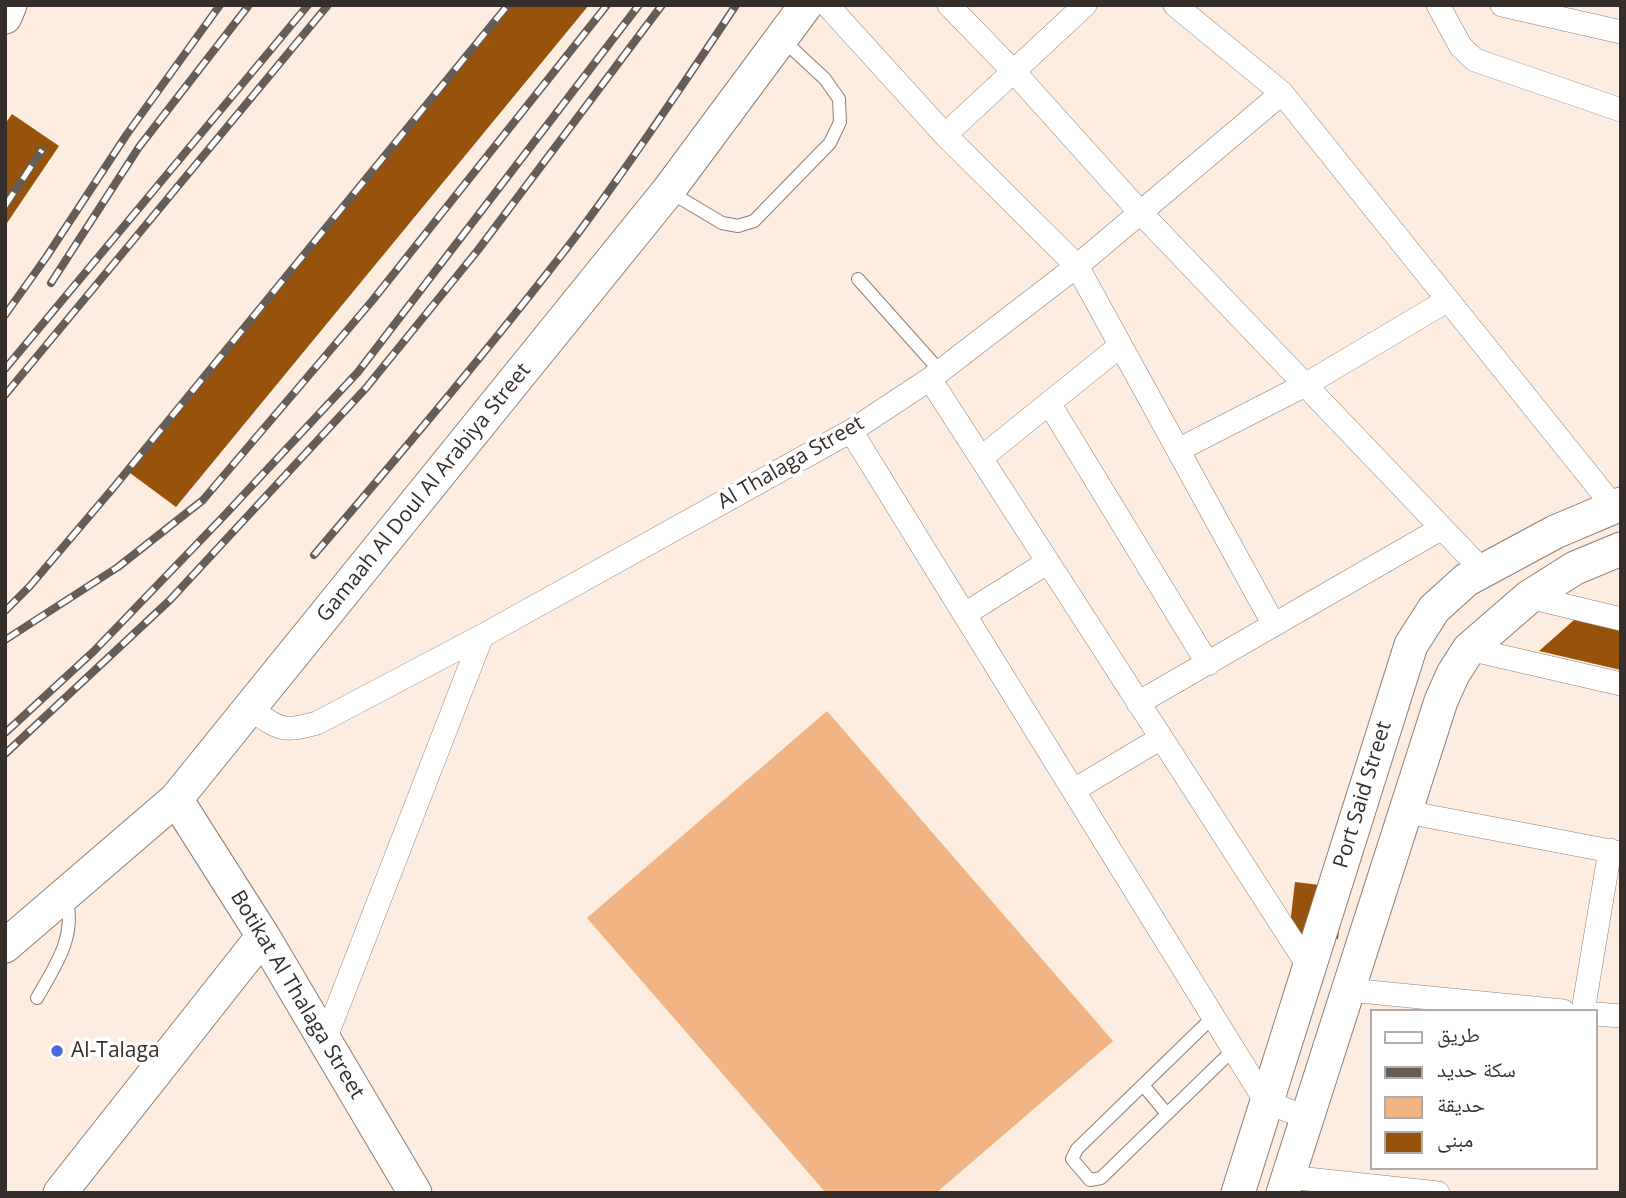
<!DOCTYPE html>
<html>
<head>
<meta charset="utf-8">
<style>
	body { margin:0 }
	#map { position:relative; width:1626px; height:1198px; overflow:hidden; background:#fdece0; font-family:"Open Sans","Noto Naskh Arabic",sans-serif }
	canvas { display:block }
	.frame { position:absolute; inset:0; border:7px solid #352e2a; pointer-events:none }
	.legend { position:absolute; left:1370px; top:1009px; width:228px; height:161px; box-sizing:border-box; background:#fff; border:2px solid #aeabaa; margin:0; padding:9px 12px; list-style:none; font-size:21px; color:#352e2a }
	.legend li { display:flex; align-items:center; gap:14px; height:35px }
	.legend b { width:35px; border:2px solid #aeabaa }
</style>
</head>
<body>
<div id="map">
<canvas width="1626" height="1198"></canvas>
<div class="frame"></div>
<ul class="legend">
<li><b style="height:9px;background:#fff"></b>طريق</li>
<li><b style="height:9px;background:#665d57"></b>سكة حديد</li>
<li><b style="height:19px;background:#f0b485"></b>حديقة</li>
<li><b style="height:19px;background:#97530c"></b>مبنى</li>
</ul>
</div>
<script>
const g = document.querySelector('canvas').getContext('2d');
g.lineJoin = 'round';
function fillPath(path, color) {
  g.fillStyle = color;
  g.fill(path, 'evenodd');
}
function stroke(path, color, width, dash) {
  g.strokeStyle = color;
  g.lineWidth = width;
  g.lineCap = dash ? 'butt' : 'round';
  g.setLineDash(dash || []);
  g.stroke(path);
}
function label(font, color, halo, rows, align = 'center') {
  g.font = font + ' "Open Sans",sans-serif';
  g.lineWidth = 7;
  g.setLineDash([]);
  g.textBaseline = 'middle';
  g.strokeStyle = halo;
  g.fillStyle = color;
  for (const [text, x, y, turn = 0] of rows) {
    g.save();
    g.translate(x, y);
    g.rotate((+turn || 0) * Math.PI / 180);
    g.textAlign = isNaN(turn) ? turn : align;
    if (halo) g.strokeText(text, 0, 0);
    g.fillText(text, 0, 0);
    g.restore();
  }
}
fillPath(new Path2D(`
	M827,711L1113,1041L936,1193H826L587,918Z`), '#f0b485');
fillPath(new Path2D(`
	M512,5H589L176,507L126,470Z
	M12,114L59,146L5,226V124Z
	M1574,620L1621,631V670L1539,651Z
	M1295,882L1344,888L1338,939L1289,933Z`), '#97530c');
const lane = new Path2D(`
	M670,192L722,223L738,226L754,221L830,143L840,122L839,99L825,79L782,39
	M858,279L940,371
	M37,998C55,966 77,936 66,898
	M1214,1016L1077,1149L1072,1159L1090,1180L1101,1178L1234,1049
	M1143,1085L1167,1114`);
const street = new Path2D(`
	M827,5L945,135L1077,266L1274,625
	M949,5L1015,73L1140,212L1483,571
	M1175,5L1282,93L1614,507
	M1438,5L1461,47L1475,60L1621,110
	M1502,5L1621,32
	M945,135L1085,5
	M930,379L1309,967
	M1049,403L1208,664
	M851,431L1266,1102L1308,1118
	M1178,450L1305,385L1448,300
	M981,458L1120,346
	M1529,597L1621,619
	M965,614L1048,562
	M1469,649L1621,684
	M1138,703L1442,528
	M249,708C279,729 281,733 317,723L482,636L851,431L930,379L1077,266L1282,93
	M1074,790L1161,738
	M1406,812L1621,853
	M1349,990L1563,1011
	M1583,1011L1610,850
	M1596,1014L1621,1016
	M324,1042L482,636
	M1288,1177L1438,1193`);
const secondary = new Path2D(`
	M5,17L10,5
	M176,799L263,936L415,1193
	M5,946L176,799L668,191L806,5
	M60,1193L263,936
	M1238,1193L1411,645L1434,609L1466,580L1555,532L1621,504
	M1283,1193L1441,701L1453,674L1469,649L1529,597L1575,568L1621,549`);
stroke(lane, '#8d7e73', 14);
stroke(street, '#8d7e73', 24);
stroke(secondary, '#8d7e73', 35);
stroke(lane, '#fff', 12);
stroke(street, '#fff', 23);
stroke(secondary, '#fff', 33);
const rail = new Path2D(`
	M5,206L42,150
	M51,283L139,147L249,5
	M5,315L47,256L127,134L220,5
	M5,369L308,5
	M5,395L328,5
	M314,555C402,452 490,348 573,240C630,164 683,85 736,5
	M5,611L30,586L114,487L508,5
	M5,640L118,567L203,500L372,301L607,5
	M5,733L94,651L221,519L358,372L639,5
	M5,754L170,600L366,388L478,250L662,5`);
stroke(rail, '#665d57', 8);
stroke(rail, '#fff', 5, [16]);
for (const [x, y, r, color] of [
	[57,1051,7,"#4a69dc"]
]) {
  const dot = new Path2D();
  dot.arc(x, y, r, 0, 2 * Math.PI);
  g.fillStyle = color;
  g.fill(dot);
  stroke(dot, '#fff', 2.5);
}
label('21px', '#352e2a', '#fff', [
	["Al Thalaga Street",791,463,-30],
	["Gamaah Al Doul Al Arabiya Street",424,493,-51],
	["Port Said Street",1363,795,-73],
	["Botikat Al Thalaga Street",297,995,59]
]);
label('21px', '#352e2a', '#fff', [
	["Al-Talaga",71,1051]
], 'left');
</script>
</body>
</html>
